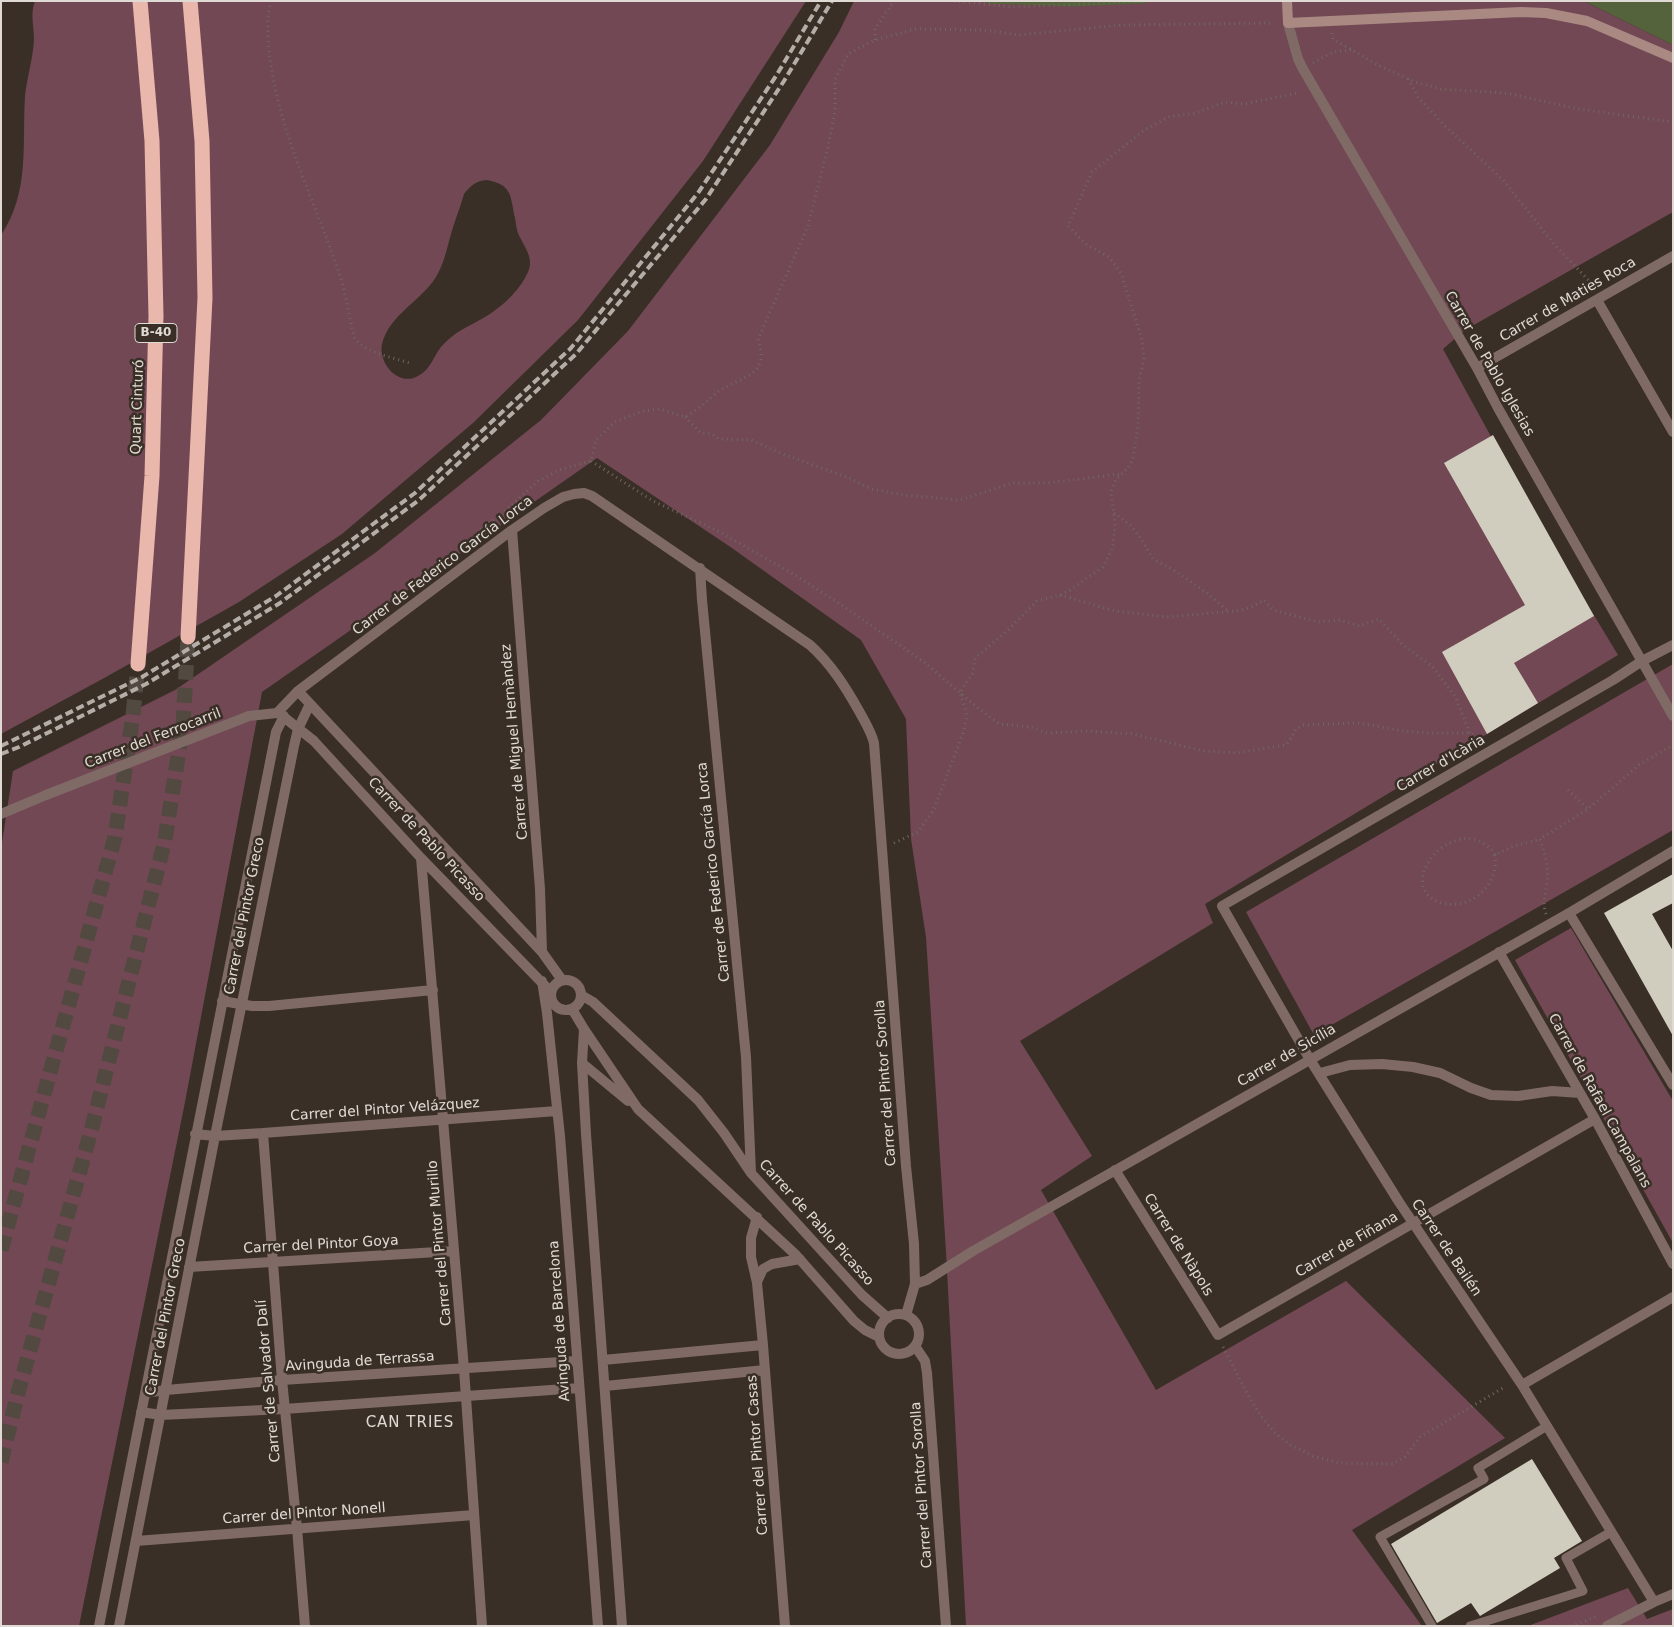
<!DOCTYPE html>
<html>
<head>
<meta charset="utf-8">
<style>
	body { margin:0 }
	#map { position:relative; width:1674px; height:1627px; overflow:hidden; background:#392f26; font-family:"DejaVu Sans",sans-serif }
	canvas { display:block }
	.frame { position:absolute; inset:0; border:2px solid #e0dad4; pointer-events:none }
</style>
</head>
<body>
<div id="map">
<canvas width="1674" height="1627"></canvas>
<div class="frame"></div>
</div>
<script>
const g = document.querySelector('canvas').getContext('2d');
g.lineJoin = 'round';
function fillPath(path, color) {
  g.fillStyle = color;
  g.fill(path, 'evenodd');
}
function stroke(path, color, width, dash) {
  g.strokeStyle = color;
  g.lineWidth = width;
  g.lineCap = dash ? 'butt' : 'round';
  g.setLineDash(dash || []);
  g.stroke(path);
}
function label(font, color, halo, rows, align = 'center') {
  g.font = font + ' "DejaVu Sans",sans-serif';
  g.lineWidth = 5;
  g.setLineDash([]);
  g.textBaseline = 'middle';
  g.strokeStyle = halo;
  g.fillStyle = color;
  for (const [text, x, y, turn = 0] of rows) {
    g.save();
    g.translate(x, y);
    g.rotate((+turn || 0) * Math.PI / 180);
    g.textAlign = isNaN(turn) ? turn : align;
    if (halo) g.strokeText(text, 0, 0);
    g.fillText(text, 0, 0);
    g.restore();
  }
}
fillPath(new Path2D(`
	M35,1H806L703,161L578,320L473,423L342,534L295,565L239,602L106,677L1,734V235C30,192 22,145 25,96C27,77 33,59 34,39C34,26 30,14 35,1ZM487,180C513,185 510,196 515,218C516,223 516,228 518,233C522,243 531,254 530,264C530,269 527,274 525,278C516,294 500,308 485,317C468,327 455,331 441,347C433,357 431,369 418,376C399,387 378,364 382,344C389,315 422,300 436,277C444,264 447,248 451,234C455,220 460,208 464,194C471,185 476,181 487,180Z
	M854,1H1584L1673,45V212L1465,330L1443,349L1540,526L1618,655L1205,904L1213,923L1020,1041L1092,1156L1041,1190L1156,1390L1346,1281L1505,1438L1352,1530L1422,1626H966L946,1252L926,937L911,839L906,719L861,640L729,546L597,458L262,692L185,1102L79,1626H1V849L13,771L175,690L375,553L541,420L628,331L770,145L839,32Z
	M1673,664V830L1314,1035L1246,912Z
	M1571,928L1673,1101V1243L1515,960Z
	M1628,1588L1647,1619L1673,1609V1626H1528Z`), '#724854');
fillPath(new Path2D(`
	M1584,1H1673V45Z`), '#55633c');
stroke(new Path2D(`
	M988,1L1073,4L1145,1`), '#55633c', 5);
fillPath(new Path2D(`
	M1493,435L1594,616L1514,663L1538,703L1487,734L1442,652L1525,605L1444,463Z
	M1673,874V903L1652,914L1673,951V1036L1604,913Z
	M1532,1459L1582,1541L1554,1558L1560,1568L1480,1616L1471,1603L1437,1623L1391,1544Z`), '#d1cdbe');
stroke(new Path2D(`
	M1,1250L115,837L133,715L138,664
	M1,1462L18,1393L91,1131L165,840L183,725L188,637`), '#524940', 15, [15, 8]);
stroke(new Path2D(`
	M271,1C266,19 268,40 270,58C280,137 317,205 341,279C347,299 349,319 355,339C369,354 391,357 410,363
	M954,1L1014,7L1144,1
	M1332,33L1333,39L1376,64L1415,82L1441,89L1505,93L1579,109L1673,122
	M875,40V29L894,1
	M1313,63L1333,52L1351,50
	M1408,79L1418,97L1445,126L1504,181L1553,243L1595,287
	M685,417L701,433L712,434L719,439L751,440L783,454L849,478L871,489L904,495L960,500L1013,483H1048L1120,474
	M591,461L653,501L716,530L795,575L834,600L924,662L979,709L999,724L1030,727L1048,733L1088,731L1133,734L1204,751L1236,753L1286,745L1291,738L1296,729L1303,725L1358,723L1404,731L1429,733H1470L1481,742
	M1114,513L1130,525L1142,540L1153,559L1172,569L1207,593L1228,611
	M464,548L482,528L502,514L538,481L559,470L591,461L596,440L615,422L643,411L660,409L685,417C693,412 702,406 710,399C713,396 716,393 719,391C741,376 771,377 758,339L808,226L827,151L835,111V80L848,54L859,48L875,40L915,29L982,30L1019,35L1123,25L1272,23
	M1060,595L1115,611L1167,617L1237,611L1251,607L1264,600L1273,610L1318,622L1340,620L1359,626L1379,619L1403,645L1432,666L1455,696L1470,733
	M1568,790L1588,809
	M894,843L918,832L933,811L963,734L967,715L960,692L973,673L975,658L1006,632L1037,601L1060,595L1070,590L1103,567L1113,547L1115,524L1111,491L1116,479L1128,468L1133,459L1138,427L1139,380L1144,359L1142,340L1121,273L1109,257L1087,245L1068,226L1092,172L1143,131L1169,117L1196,113L1225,102L1243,104L1299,93
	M1495,855C1500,885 1469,913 1439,902C1397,886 1444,824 1481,842C1487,845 1492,849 1495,855L1511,847L1540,839
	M1546,914C1542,902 1546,894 1547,882C1549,867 1545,854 1540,839L1588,809L1640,764L1673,745
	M1223,1347L1247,1393L1260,1415L1275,1433L1292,1446L1313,1456L1339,1463L1393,1464L1405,1457L1420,1437L1503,1388
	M1571,1626L1598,1616`), '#706860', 3, [1, 4]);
stroke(new Path2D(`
	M1432,1626L1380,1537L1484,1479L1478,1468L1547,1426
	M1470,1626L1583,1591L1566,1558L1611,1532`), '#7f6a66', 9);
stroke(new Path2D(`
	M1288,23L1298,59L1303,69L1477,368L1498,408L1673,716
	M1597,300L1673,432
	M1477,368L1673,256
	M512,530L540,889L542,952
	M700,568L702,600L746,1057L751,1173
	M298,691L542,952L562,980
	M280,714L314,741L421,858L551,992
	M249,716L277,713L298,691L512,530L544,508L563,497L574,494L584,493L592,496L810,645C831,664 845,686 859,711C865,722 871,731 874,743L906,1166L914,1244L915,1284L906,1315
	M1,814L46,795
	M421,858L464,1369L482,1626
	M1569,913L1673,1085
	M1499,952L1595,1119L1673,1264
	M551 995a15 15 0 1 1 30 0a15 15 0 1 1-30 0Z
	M542,981L547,1013L560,1136L598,1626
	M581,995L593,1002L698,1100L724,1133L751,1173L862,1295L888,1318
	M222,1001L252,1006H269L433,990
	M572,1009L584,1029L638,1109L796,1255L854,1321L865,1330L879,1337
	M584,1029L582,1063L586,1134L622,1626
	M582,1063L628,1101
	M1320,1073L1350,1065L1382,1064L1413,1067L1440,1073L1471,1088L1491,1095L1518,1096L1552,1091L1580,1093
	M263,1133L282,1380L297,1528L305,1626
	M195,1134L215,1136L263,1133L557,1111
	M1115,1170L1218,1335L1595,1119
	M757,1217L751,1238V1257L757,1283L763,1345L785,1626
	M189,1267L454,1251
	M757,1282L763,1269L772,1264L800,1259
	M915,1284L927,1280L973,1251L1569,913L1673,851
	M879 1334a20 20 0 1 1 40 0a20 20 0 1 1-40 0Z
	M915,1346L925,1361L927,1373L946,1626
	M603,1360L763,1345
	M1522,1385L1673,1297
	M605,1386L765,1370
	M145,1393L166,1390L282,1380L576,1361
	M141,1412L161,1415L284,1409L579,1388
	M136,1541L474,1515
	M1654,1602L1522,1385L1399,1202L1309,1058L1222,906L1613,680L1642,661L1673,645
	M99,1626L276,732L284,716
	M119,1626L215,1136L294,746L298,729L310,704
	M1607,1626L1654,1602L1673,1594`), '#7f6a66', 10);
stroke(new Path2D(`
	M1287,1L1288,23L1521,12L1546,13L1587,21L1673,58`), '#aa8982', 10);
stroke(new Path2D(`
	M188,637L205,298L202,141L190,1
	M138,664L152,476L156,316L152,141L140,1`), '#e9b7ac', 15);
stroke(new Path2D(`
	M1,746L142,677L276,596L415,493L571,348L698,193L776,76L821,1
	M1,754L19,747L146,684L280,603L419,500L576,354L706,199L784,81L832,1`), '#b5aea8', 4, [8, 4]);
stroke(new Path2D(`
	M46,795L249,716`), '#7f6a66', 10);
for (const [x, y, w] of [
	[156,333,42]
]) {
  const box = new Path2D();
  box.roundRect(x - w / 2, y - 9.5, w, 19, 4);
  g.fillStyle = '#392f26';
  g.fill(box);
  stroke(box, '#e0dad4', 1);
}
label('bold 12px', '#e0dad4', null, [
	["B-40",156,333]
]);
label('14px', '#e0dad4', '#392f26', [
	["Carrer de Maties Roca",1568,300,-30],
	["Carrer de Pablo Iglesias",1489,364,60],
	["Quart Cinturó",138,407,-88],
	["Carrer de Federico García Lorca",443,566,-37],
	["Carrer del Ferrocarril",153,739,-21],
	["Carrer de Miguel Hernàndez",515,742,-95],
	["Carrer d'Icària",1441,764,-30],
	["Carrer de Pablo Picasso",426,840,47],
	["Carrer de Federico García Lorca",714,872,-96],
	["Carrer del Pintor Greco",245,916,-79],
	["Carrer de Sicília",1287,1056,-30],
	["Carrer del Pintor Sorolla",886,1083,-94],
	["Carrer de Rafael Campalans",1599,1101,61],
	["Carrer del Pintor Velázquez",385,1110,-4],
	["Carrer de Pablo Picasso",816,1223,48],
	["Carrer del Pintor Murillo",440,1243,-95],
	["Carrer del Pintor Goya",321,1245,-3],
	["Carrer de Nàpols",1178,1245,58],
	["Carrer de Fiñana",1347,1245,-30],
	["Carrer de Bailén",1446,1248,56],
	["Carrer del Pintor Greco",166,1317,-79],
	["Avinguda de Barcelona",560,1321,-94],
	["Avinguda de Terrassa",360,1362,-4],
	["Carrer de Salvador Dalí",269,1381,-95],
	["Carrer del Pintor Casas",758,1455,-94],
	["Carrer del Pintor Sorolla",922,1485,-94],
	["Carrer del Pintor Nonell",304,1514,-4]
]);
g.letterSpacing = '1px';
label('15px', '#e0dad4', '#392f26', [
	["CAN TRIES",410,1423]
]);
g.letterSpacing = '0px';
</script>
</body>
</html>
